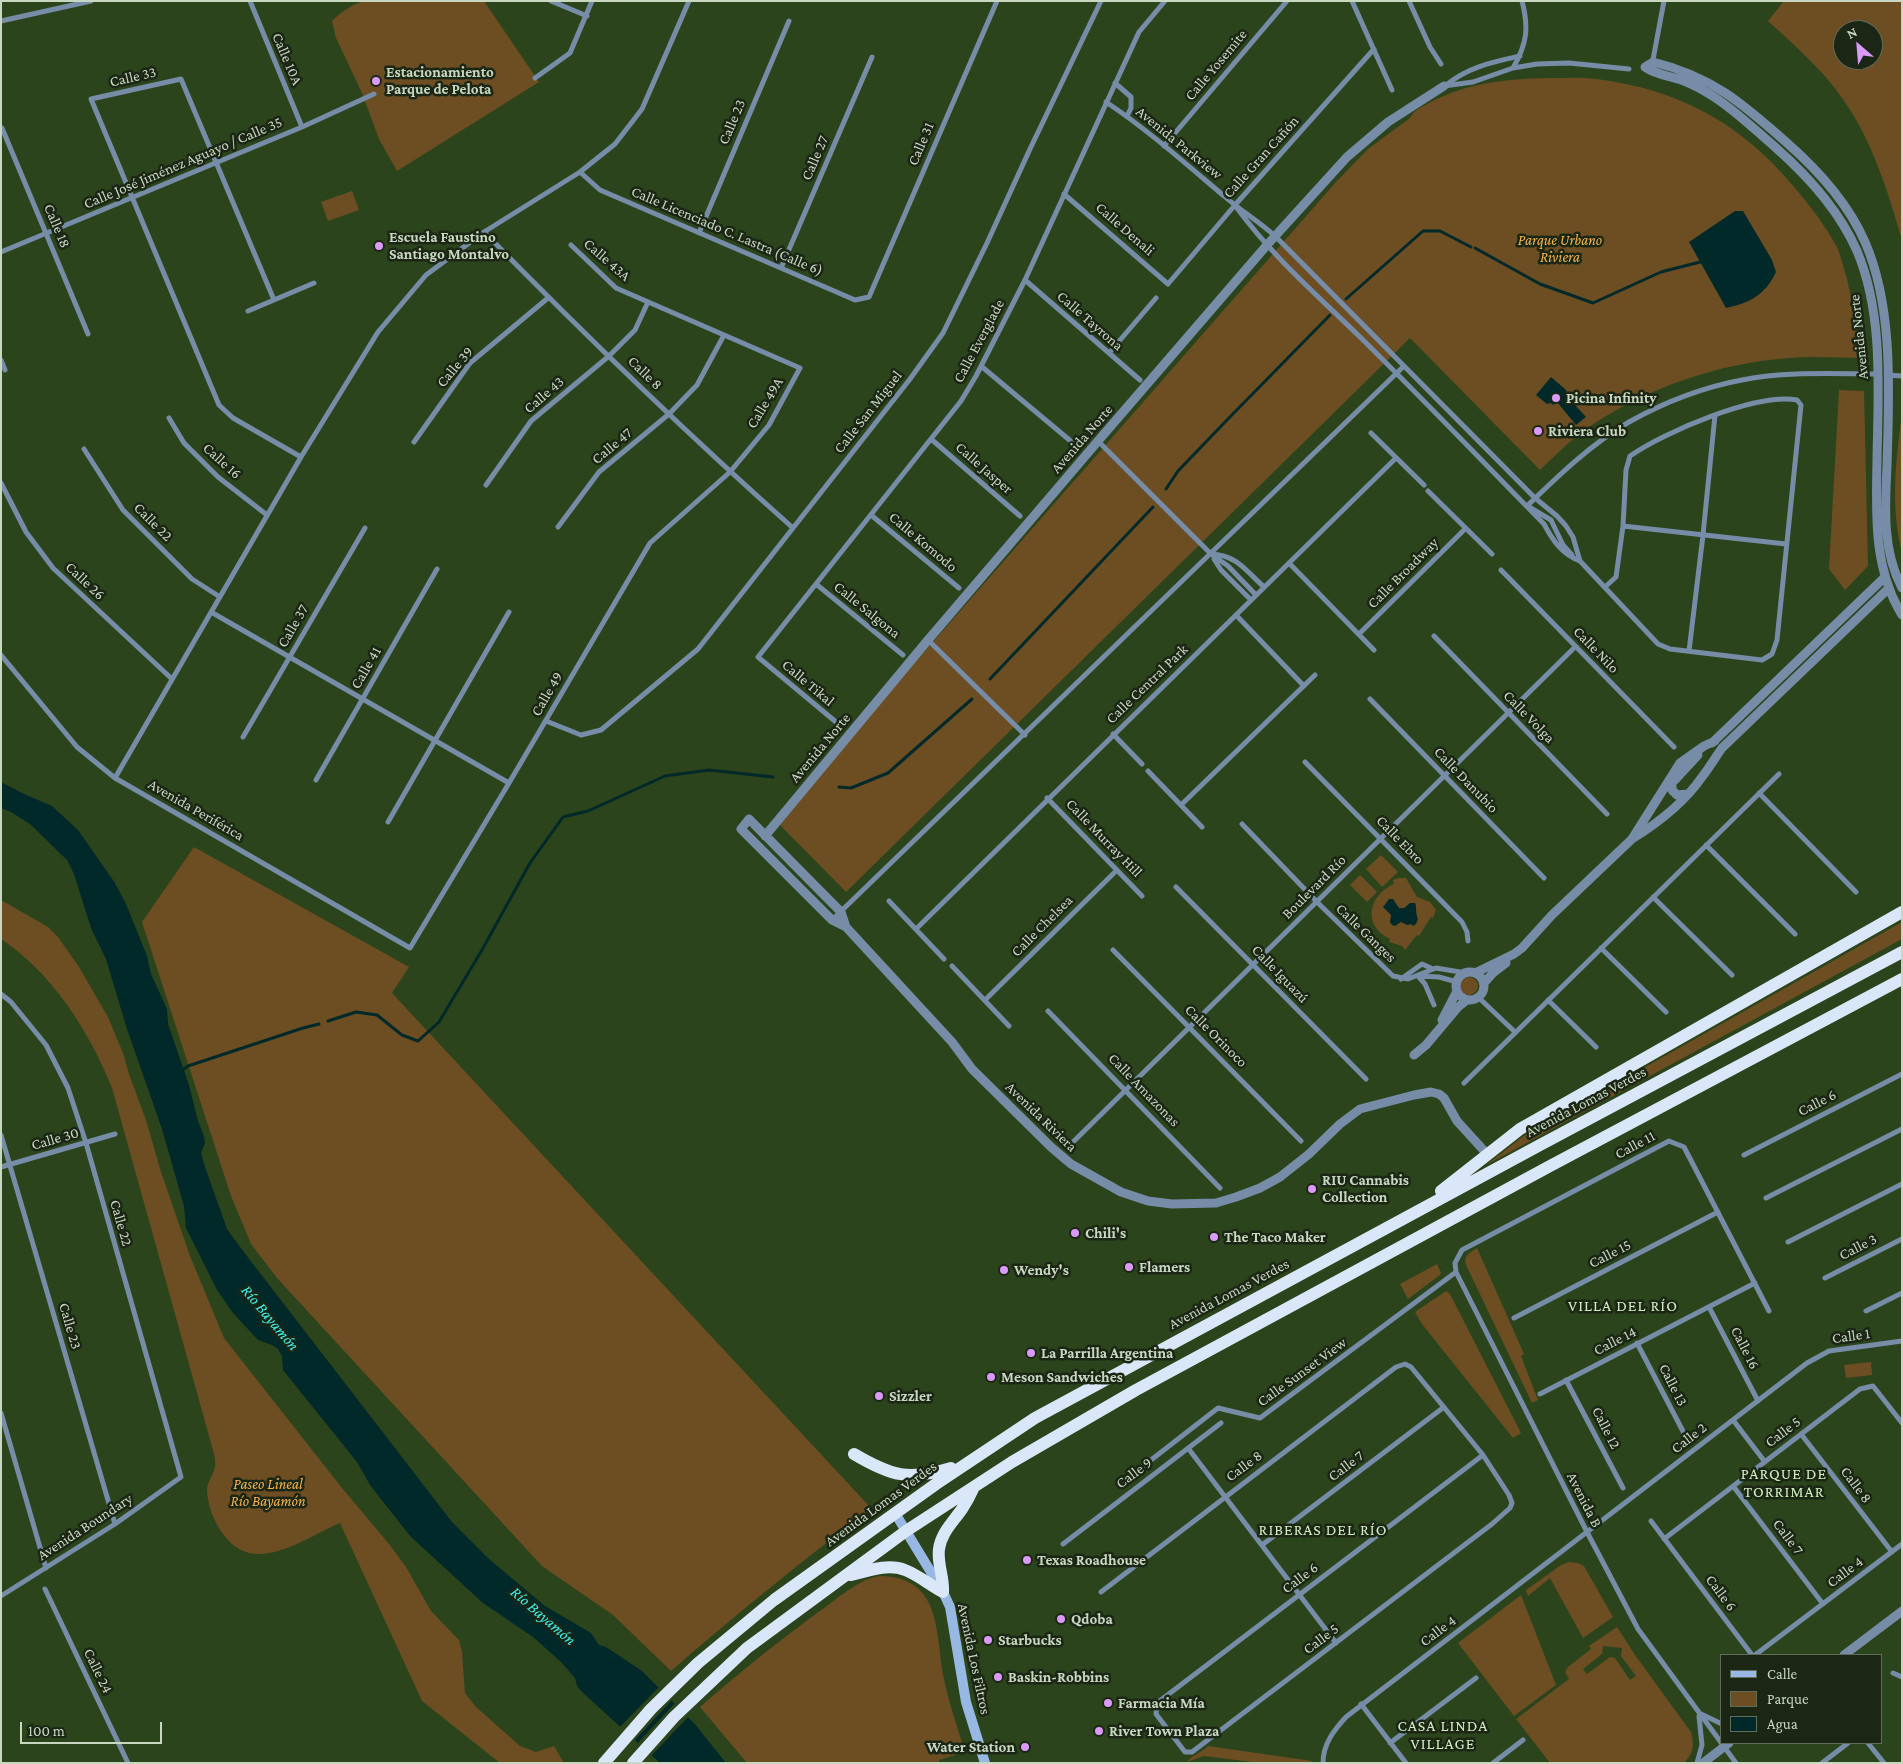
<!DOCTYPE html>
<html>
<head>
<meta charset="utf-8">
<style>
	body { margin:0 }
	#map { position:relative; width:1903px; height:1764px; overflow:hidden; background:#2b441c; font-family:"Crimson Pro",serif }
	canvas { display:block }
	.frame { position:absolute; inset:0; border:2px solid #c8d7c0; pointer-events:none }
	.legend { position:absolute; left:1720px; top:1654px; width:162px; height:90px; box-sizing:border-box; background:#1b2615; border:1px solid #606d59; margin:0; padding:6px 9px; list-style:none; font-size:15px; color:#c8d7c0 }
	.legend li { display:flex; align-items:center; gap:10px; height:25px }
	.legend b { width:25px; border:1px solid #606d59 }
	.north { position:absolute; left:1833px; top:20px; width:50px; height:50px; box-sizing:border-box; background:#1b2615; border:1px solid #606d59; border-radius:50%; rotate:333deg; font-size:14px; font-weight:700; line-height:20px; text-align:center; color:#c8d7c0 }
	.north::after { content:''; display:block; margin:auto; width:18px; height:22px; background:#da9af7; clip-path:polygon(50% 0,100% 100%,50% 72%,0 100%) }
	.scale { position:absolute; left:20px; top:1722px; width:142px; height:22px; box-sizing:border-box; border:2px solid #c8d7c0; border-top:0; padding-left:6px; font-size:15px; line-height:18px; white-space:nowrap; color:#c8d7c0; -webkit-text-stroke:4px #1b2615; paint-order:stroke }
</style>
</head>
<body>
<div id="map">
<canvas width="1903" height="1764"></canvas>
<div class="frame"></div>
<ul class="legend">
<li><b style="height:6px;background:#96b8e3"></b>Calle</li>
<li><b style="height:14px;background:#6c4e22"></b>Parque</li>
<li><b style="height:14px;background:#022929"></b>Agua</li>
</ul>
<div class="north">N</div>
<div class="scale">100 m</div>
</div>
<script>
const g = document.querySelector('canvas').getContext('2d');
g.lineJoin = 'round';
function fillPath(path, color) {
  g.fillStyle = color;
  g.fill(path, 'evenodd');
}
function stroke(path, color, width, dash) {
  g.strokeStyle = color;
  g.lineWidth = width;
  g.lineCap = dash ? 'butt' : 'round';
  g.setLineDash(dash || []);
  g.stroke(path);
}
function label(font, color, halo, rows, align = 'center') {
  g.font = font + ' "Crimson Pro",serif';
  g.lineWidth = 5;
  g.setLineDash([]);
  g.textBaseline = 'middle';
  g.strokeStyle = halo;
  g.fillStyle = color;
  for (const [text, x, y, turn = 0] of rows) {
    g.save();
    g.translate(x, y);
    g.rotate((+turn || 0) * Math.PI / 180);
    g.textAlign = isNaN(turn) ? turn : align;
    if (halo) g.strokeText(text, 0, 0);
    g.fillText(text, 0, 0);
    g.restore();
  }
}
fillPath(new Path2D(`
	M364,1H484L539,82L397,171L379,139L362,93L336,38L332,21C341,12 351,5 364,1Z
	M1784,1H1902V240C1888,192 1872,139 1842,98C1822,69 1794,45 1768,21ZM1843,30H1873V60H1843Z
	M1547,78C1564,78 1581,77 1597,79C1680,90 1741,123 1795,188C1810,206 1825,225 1837,247C1841,256 1844,269 1847,279C1853,305 1858,331 1862,358C1838,358 1813,356 1789,358C1719,363 1647,388 1589,427C1571,439 1556,455 1540,470L1410,338L846,892L780,825L890,691L1336,182L1368,149L1410,118C1414,110 1420,108 1427,104C1465,83 1505,79 1547,78Z
	M352,191L359,210L328,221L321,202Z
	M1839,390L1864,391L1868,566L1845,590L1829,569Z
	M1902,412V553C1890,503 1896,462 1902,412Z
	M194,847L409,967L392,993L871,1508C803,1561 736,1614 671,1671L613,1615L542,1566L277,1278L251,1244L231,1196L142,922Z
	M1381,855L1398,872L1382,887L1366,869Z
	M1360,875L1377,892L1367,902L1350,885Z
	M1399,878H1406L1417,897L1430,902L1436,910L1433,918L1431,917L1419,936L1417,935L1405,950L1402,946L1389,942L1390,939C1362,926 1368,895 1394,884L1393,880Z
	M1,900L48,927L58,937L79,967L108,1017L123,1053L129,1074L146,1120L161,1172L190,1256L224,1338L342,1488L389,1544L406,1567L431,1611L459,1640L462,1652L465,1693L475,1706L520,1746L536,1752L554,1746L564,1763H500L422,1701L340,1523C304,1538 254,1578 223,1534C214,1522 208,1506 207,1491C207,1481 214,1475 215,1466C216,1459 213,1450 211,1443L112,1088C89,1031 53,974 1,939Z
	M1902,922V939L1486,1165L1525,1135Z
	M1460 986a9 9 0 1 1 18 0a9 9 0 1 1-18 0Z
	M1477,1248L1524,1354L1521,1356L1538,1400L1532,1403L1466,1265C1463,1255 1470,1253 1477,1248Z
	M1437,1264L1441,1273L1440,1275L1408,1299L1400,1284Z
	M1446,1291L1450,1294L1521,1433L1513,1438L1422,1324L1415,1312Z
	M1871,1362L1872,1375L1846,1378L1844,1365Z
	M1569,1562L1578,1563L1584,1566L1613,1617L1583,1638L1550,1578L1528,1596L1526,1590L1561,1565Z
	M880,1576C943,1577 935,1634 944,1679C949,1704 958,1728 965,1752L939,1760L940,1763H747L700,1707C740,1672 781,1639 824,1608C841,1596 859,1579 880,1576Z
	M1521,1595L1556,1685L1514,1716L1458,1643Z
	M1617,1627L1635,1655L1691,1732C1695,1745 1693,1754 1684,1763H1550L1516,1719L1569,1679L1565,1672L1568,1667L1591,1649L1589,1646ZM1603,1646L1622,1648L1621,1656L1636,1676L1630,1680L1615,1658L1610,1657L1587,1674L1583,1669L1602,1654Z
	M1208,1746L1312,1761V1763H1260L1204,1756L1187,1762C1192,1755 1201,1753 1208,1746Z`), '#6c4e22');
fillPath(new Path2D(`
	M1735,211H1743L1772,260L1776,272C1765,295 1750,303 1726,308L1689,242Z
	M1551,377L1565,389L1575,405L1586,417L1576,425L1557,402L1553,405L1551,403L1547,404L1536,395Z
	M1,782L24,794L52,806L78,830L115,883L126,904L147,956L151,974L167,1009L168,1024L189,1085L198,1121L204,1136L205,1143L201,1153L205,1167L227,1229L243,1251L452,1522L489,1559L545,1606L591,1633L599,1645L606,1647L642,1671L694,1723L726,1763H660L582,1692L577,1686L575,1678L561,1662L533,1637L483,1603L410,1536L370,1485L357,1462L283,1370L282,1356L278,1349L272,1345L258,1340L233,1313L217,1290L186,1228L184,1206L162,1129L127,1029L106,959L91,928L74,874L67,860L30,824L11,812L1,808Z
	M1389,899H1393L1399,908H1404L1410,903H1415C1417,907 1415,912 1418,919L1416,924L1412,926V924L1407,925L1401,922L1395,926L1392,925L1390,922L1391,915L1383,907Z`), '#022929');
fillPath(new Path2D(`
	M660,1686L673,1699L633,1742L618,1729Z
	M676,1702L690,1715L650,1757L636,1745Z`), '#2b441c');
stroke(new Path2D(`
	M1475,248L1540,284L1593,303L1661,272L1700,262
	M1346,299L1423,231H1440L1471,247
	M1166,489L1178,471L1226,421L1330,315
	M990,679L1153,507
	M839,787L851,788L888,773L972,699
	M328,1021L356,1012L377,1015L402,1035L418,1041L439,1022L482,950L530,863L563,817L588,811L665,776L709,770L773,777
	M181,1071L188,1066L303,1028L319,1024`), '#022929', 3);
stroke(new Path2D(`
	M250,1L302,127
	M551,1L587,16
	M1352,1L1392,90
	M1409,1L1430,47L1441,64
	M1,21L91,1
	M1652,65L1664,1
	M1513,68C1527,44 1529,28 1522,1
	M535,78L570,53L592,1
	M1115,83L1131,97V108L1127,116
	M1444,86L1473,82L1513,68L1537,64L1569,63L1629,69
	M1445,86C1467,67 1493,62 1520,56
	M1106,102C1148,130 1186,164 1224,196C1241,211 1260,222 1276,237L1535,498L1557,516L1566,526L1573,537L1580,561L1658,644L1670,649L1762,660L1772,654L1777,640L1801,405L1797,400C1756,393 1664,432 1630,456L1626,470L1623,526L1616,577L1605,587
	M2,128L88,334
	M1164,146L1287,1
	M580,172L600,190L855,300L869,297L997,1
	M1064,194L1168,284L1235,205L1374,49
	M1237,208C1272,256 1318,296 1360,337C1422,398 1482,461 1544,524C1553,541 1562,554 1580,561
	M484,232C584,334 686,433 793,528
	M699,233L789,21
	M1,252L302,127L374,94
	M781,268L872,57
	M1025,280L1140,380
	M274,300L181,79L91,99L219,405L233,418L301,457
	M248,311L314,283
	M1109,353L1156,298
	M1,360L5,370
	M981,366L1079,448
	M1887,375L1902,376
	M169,418L184,443L218,477L267,515
	M1371,433L1424,485
	M931,439L1020,516
	M1098,441L1211,554L1228,566L1256,595
	M414,442L470,363L548,298
	M84,449L123,510L192,579L220,597
	M1,483L26,532L53,568L172,679
	M486,485L531,421L609,356L635,330L648,302
	M1428,491L1492,554
	M1527,506C1558,476 1591,444 1629,422C1663,403 1704,387 1742,380C1786,371 1834,374 1879,374
	M1529,507L1551,520L1563,545L1572,555
	M871,515L959,588
	M1623,526L1786,544
	M558,527L599,472L669,414L697,385L724,335
	M1211,554C1237,555 1246,571 1264,587
	M1214,559L1221,570L1251,600
	M1289,563L1374,650
	M1501,570L1674,747
	M816,584L903,655
	M211,612L509,783
	M1236,615L1304,686
	M1359,634L1465,529
	M1434,636L1607,814
	M928,640L1025,735
	M1689,651L1703,535L1715,415
	M1,655L77,747L115,778L410,948L509,783L650,543L730,472L769,425L800,368L616,288L571,245
	M1370,699L1544,878
	M546,721L581,735L601,730L698,649L910,379L943,333L987,243L1030,149L1101,1
	M842,727L758,657L961,401L976,376L1025,280L1139,32L1165,1
	M1113,734L1142,764
	M243,737L365,528
	M1305,762L1462,922L1467,932L1468,941
	M1148,771L1202,827
	M115,778L301,457L378,332L426,275L484,232L580,172L615,144L642,109L689,1
	M316,780L437,569
	M1759,793L1856,892
	M1047,798L1142,896
	M1181,805L1315,675
	M388,822L509,612
	M1242,824L1317,902L1393,976L1408,979L1436,968L1466,973
	M1706,845L1795,934
	M1176,887L1366,1079
	M1653,897L1732,975
	M889,901L944,959
	M832,920L1404,366
	M916,929L1396,458
	M1601,948L1666,1012
	M1113,950L1301,1141
	M952,966L1009,1026
	M1418,976L1439,977L1457,982
	M1418,976L1425,984L1434,1005
	M1401,979L1422,964L1433,969
	M1,994L11,1002L46,1045L68,1088L86,1143L181,1477L115,1524L1,1596
	M1478,997L1515,1032
	M985,1000L1117,870
	M1548,1000L1596,1047
	M1048,1011L1220,1188
	M1464,1083L1779,774
	M1,1135L115,1524
	M1070,1145L1575,647
	M1744,1155L1902,1074
	M1,1167L115,1134
	M1766,1198L1902,1129
	M1788,1242L1902,1184
	M1825,1278L1902,1239
	M1709,1307L1758,1401
	M1866,1311L1902,1293
	M1514,1318L1718,1212
	M1637,1343L1687,1439
	M1566,1380L1623,1488
	M1540,1394L1755,1283
	M1,1413L46,1568
	M1733,1420L1765,1462
	M1801,1434L1892,1552
	M1188,1448L1336,1643
	M1133,1474L1218,1408L1260,1418L1456,1272
	M1733,1486L1823,1604
	M1651,1521L1752,1655
	M1664,1539L1860,1389L1873,1386L1902,1423
	M1063,1544L1221,1423
	M1262,1545L1444,1407
	M45,1589L128,1763
	M1101,1592L1396,1367L1405,1364L1411,1367L1483,1455L1509,1495L1512,1503L1510,1508L1492,1524L1192,1752H1185L1156,1714L1157,1703L1483,1455
	M1755,1655L1902,1544
	M1893,1673L1902,1677
	M1361,1704L1406,1763
	M1701,1714L1722,1724
	M1390,1743L1476,1678
	M1868,1743L1884,1763
	M1323,1763C1323,1744 1334,1730 1346,1717L1807,1363L1829,1351L1902,1341
	M1493,1763L1523,1740
	M1697,1763L1702,1745L1699,1716
	M1736,1763L1638,1629L1587,1532L1456,1272L1455,1263L1462,1250L1669,1141L1684,1147L1769,1311
	M1822,1763L1848,1743`), '#768ca7', 5);
stroke(new Path2D(`
	M1902,588C1882,550 1885,507 1887,466C1889,395 1894,308 1865,242C1848,203 1818,170 1786,142C1742,103 1711,76 1653,62L1645,67C1656,75 1671,76 1684,81C1694,85 1705,91 1714,97C1736,111 1755,130 1775,147C1808,176 1839,210 1857,251C1884,315 1878,392 1877,460C1876,513 1873,568 1902,615
	M1712,743L1885,577
	M1675,780L1698,755
	M1672,784V790L1677,795L1688,794
	M765,836L928,640L1098,441L1267,245L1347,157L1388,122L1444,86
	M1632,839C1658,823 1684,803 1702,777C1709,768 1715,758 1722,748L1889,588
	M846,927L841,912L749,819L741,829L832,920L846,927L952,1042L972,1069L1051,1147L1071,1164L1121,1192L1148,1201L1172,1204L1216,1203L1236,1197L1260,1188L1280,1177L1309,1154L1340,1124L1360,1109L1414,1095L1431,1092L1439,1094L1444,1098L1457,1121L1487,1154
	M1456 986a14 14 0 1 1 28 0a14 14 0 1 1-28 0Z
	M1475,973L1514,954L1522,948L1552,915L1632,839L1680,763L1704,746L1715,741
	M1484,983L1493,973L1506,963
	M1442,1020L1457,991
	M1414,1055L1426,1045L1458,1007L1467,1000
	M1844,1655L1902,1611
	M1703,1763L1729,1743`), '#768ca7', 9);
stroke(new Path2D(`
	M895,1513L943,1592L950,1607L966,1702L985,1763`), '#96b8e3', 10);
stroke(new Path2D(`
	M1441,1191L1520,1129L1902,912
	M854,1454C891,1476 909,1481 951,1468
	M851,1575C867,1571 888,1563 905,1570C918,1575 930,1585 943,1592C944,1577 937,1564 939,1549C941,1533 953,1522 962,1509C966,1503 970,1496 973,1489
	M604,1763L651,1709L698,1663L774,1600L936,1484L1035,1418L1540,1145L1902,952
	M633,1763L674,1717L747,1648L906,1531L1012,1462L1136,1390L1550,1166L1902,979`), '#dae7f8', 12);
for (const [x, y, r, color] of [
	[376,81,5,"#da9af7"],
	[379,246,5,"#da9af7"],
	[1556,398,5,"#da9af7"],
	[1538,431,5,"#da9af7"],
	[1312,1189,5,"#da9af7"],
	[1075,1233,5,"#da9af7"],
	[1214,1237,5,"#da9af7"],
	[1129,1267,5,"#da9af7"],
	[1004,1270,5,"#da9af7"],
	[1031,1353,5,"#da9af7"],
	[991,1377,5,"#da9af7"],
	[879,1396,5,"#da9af7"],
	[1027,1560,5,"#da9af7"],
	[1061,1619,5,"#da9af7"],
	[988,1640,5,"#da9af7"],
	[998,1677,5,"#da9af7"],
	[1108,1703,5,"#da9af7"],
	[1099,1731,5,"#da9af7"],
	[1025,1747,5,"#da9af7"]
]) {
  const dot = new Path2D();
  dot.arc(x, y, r, 0, 2 * Math.PI);
  g.fillStyle = color;
  g.fill(dot);
  stroke(dot, '#1b2615', 2);
}
label('15px', '#c8d7c0', '#1b2615', [
	["Calle 10A",287,59,67],
	["Calle Yosemite",1216,65,-50],
	["Calle 33",133,77,-13],
	["Calle 23",732,122,-67],
	["Avenida Parkview",1179,143,39],
	["Calle 31",921,144,-67],
	["Calle Gran Cañón",1261,157,-48],
	["Calle 27",815,158,-67],
	["Calle José Jiménez Aguayo / Calle 35",183,163,-23],
	["Calle 18",57,226,67],
	["Calle Denali",1125,229,41],
	["Calle Licenciado C. Lastra (Calle 6)",727,231,23],
	["Calle 43A",607,260,41],
	["Calle Tayrona",1090,321,41],
	["Avenida Norte",1859,337,-96],
	["Calle Everglade",979,341,-62],
	["Calle 39",455,367,-50],
	["Calle 8",645,373,44],
	["Calle 43",544,395,-41],
	["Calle 49A",765,403,-59],
	["Calle San Miguel",868,412,-52],
	["Avenida Norte",1082,439,-49],
	["Calle 47",612,446,-40],
	["Calle 16",222,461,42],
	["Calle Jasper",984,468,41],
	["Calle 22",153,522,45],
	["Calle Komodo",923,542,40],
	["Calle Broadway",1403,573,-45],
	["Calle 26",85,581,43],
	["Calle Salgona",867,610,39],
	["Calle 37",293,626,-60],
	["Calle Nilo",1596,650,46],
	["Calle 41",366,668,-60],
	["Calle Tikal",808,683,40],
	["Calle Central Park",1147,684,-44],
	["Calle 49",547,694,-60],
	["Calle Volga",1529,717,46],
	["Avenida Norte",820,748,-50],
	["Calle Danubio",1466,780,46],
	["Avenida Periférica",196,810,30],
	["Calle Murray Hill",1104,838,46],
	["Calle Ebro",1400,840,46],
	["Boulevard Río",1314,887,-45],
	["Calle Chelsea",1042,926,-45],
	["Calle Ganges",1366,933,44],
	["Calle Iguazú",1280,974,46],
	["Calle Orinoco",1216,1036,45],
	["Calle Amazonas",1144,1090,46],
	["Avenida Lomas Verdes",1586,1102,-28],
	["Calle 6",1817,1103,-27],
	["Avenida Riviera",1041,1117,44],
	["Calle 30",55,1139,-16],
	["Calle 11",1635,1145,-28],
	["Calle 22",121,1223,74],
	["Calle 3",1858,1247,-27],
	["Calle 15",1610,1254,-27],
	["Avenida Lomas Verdes",1229,1294,-28],
	["Calle 23",70,1326,74],
	["Calle 1",1851,1336,-8],
	["Calle 14",1615,1341,-27],
	["Calle 16",1745,1348,63],
	["Calle Sunset View",1302,1372,-36],
	["Calle 13",1673,1385,63],
	["Calle 12",1606,1428,63],
	["Calle 5",1783,1432,-37],
	["Calle 2",1689,1438,-38],
	["Calle 8",1244,1466,-37],
	["Calle 7",1346,1466,-37],
	["Calle 9",1134,1473,-37],
	["Calle 8",1856,1485,53],
	["Avenida B",1584,1500,63],
	["Avenida Lomas Verdes",881,1504,-36],
	["Avenida Boundary",85,1527,-33],
	["Calle 7",1788,1537,53],
	["Calle 4",1845,1572,-37],
	["Calle 6",1300,1578,-37],
	["Calle 6",1721,1593,53],
	["Calle 4",1438,1631,-37],
	["Calle 5",1321,1639,-37],
	["Avenida Los Filtros",974,1659,78],
	["Calle 24",98,1671,64]
]);
label('bold 15px', '#c8d7c0', '#1b2615', [
	["Estacionamiento",386,72],
	["Parque de Pelota",386,89],
	["Escuela Faustino",389,237],
	["Santiago Montalvo",389,254],
	["Picina Infinity",1566,398],
	["Riviera Club",1548,431],
	["RIU Cannabis",1322,1180],
	["Collection",1322,1197],
	["Chili's",1085,1233],
	["The Taco Maker",1224,1237],
	["Flamers",1139,1267],
	["Wendy's",1014,1270],
	["La Parrilla Argentina",1041,1353],
	["Meson Sandwiches",1001,1377],
	["Sizzler",889,1396],
	["Texas Roadhouse",1037,1560],
	["Qdoba",1071,1619],
	["Starbucks",998,1640],
	["Baskin-Robbins",1008,1677],
	["Farmacia Mía",1118,1703],
	["River Town Plaza",1109,1731],
	["Water Station",1015,1747,"right"]
], 'left');
label('italic 15px', '#f4b351', '#1b2615', [
	["Parque Urbano",1560,240],
	["Riviera",1560,257],
	["Paseo Lineal",268,1484],
	["Río Bayamón",268,1501]
]);
g.letterSpacing = '1px';
label('16px', '#ceecbe', '#1b2615', [
	["VILLA DEL RÍO",1623,1306],
	["PARQUE DE",1784,1474],
	["TORRIMAR",1784,1492],
	["RIBERAS DEL RÍO",1323,1530],
	["CASA LINDA",1443,1726],
	["VILLAGE",1443,1744]
]);
g.letterSpacing = '0px';
label('italic 16px', '#40f0ef', '#1b2615', [
	["Río Bayamón",270,1318,50],
	["Río Bayamón",543,1616,41]
]);
</script>
</body>
</html>
